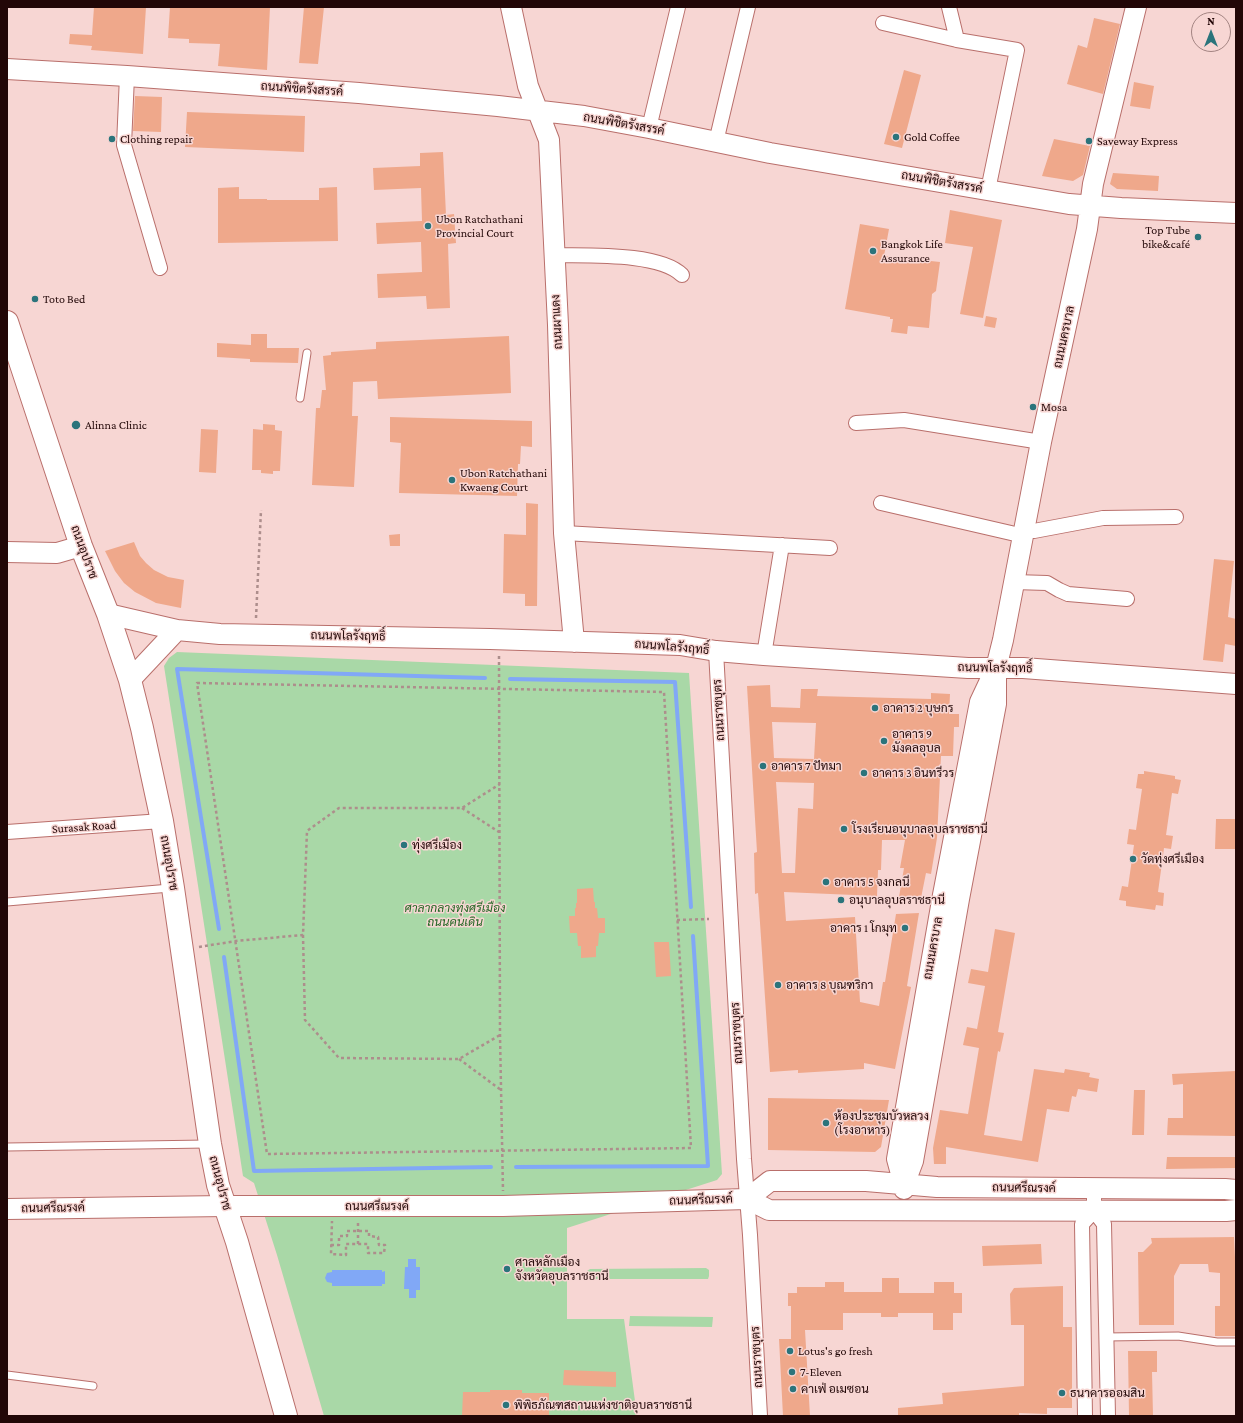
<!DOCTYPE html>
<html>
<head>
<meta charset="utf-8">
<style>
	body { margin:0 }
	#map { position:relative; width:1243px; height:1423px; overflow:hidden; background:#f7d6d3; font-family:"Crimson Pro",serif }
	canvas { display:block }
	.frame { position:absolute; inset:0; border:8px solid #220707; pointer-events:none }
	.north { position:absolute; left:1191px; top:12px; width:40px; height:40px; box-sizing:border-box; background:#f7d6d3; border:1px solid #a28381; border-radius:50%; rotate:0deg; font-size:11px; font-weight:700; line-height:16px; text-align:center; color:#220707 }
	.north::after { content:''; display:block; margin:auto; width:14px; height:18px; background:#2b747b; clip-path:polygon(50% 0,100% 100%,50% 72%,0 100%) }
</style>
</head>
<body>
<div id="map">
<canvas width="1243" height="1423"></canvas>
<div class="frame"></div>
<div class="north">N</div>
</div>
<script>
const g = document.querySelector('canvas').getContext('2d');
g.lineJoin = 'round';
function fillPath(path, color) {
  g.fillStyle = color;
  g.fill(path, 'evenodd');
}
function stroke(path, color, width, dash) {
  g.strokeStyle = color;
  g.lineWidth = width;
  g.lineCap = dash ? 'butt' : 'round';
  g.setLineDash(dash || []);
  g.stroke(path);
}
function label(font, color, halo, rows, align = 'center') {
  g.font = font + ' "Crimson Pro",Sarabun,serif';
  g.lineWidth = 3;
  g.setLineDash([]);
  g.textBaseline = 'middle';
  g.strokeStyle = halo;
  g.fillStyle = color;
  for (const [text, x, y, turn = 0] of rows) {
    g.save();
    g.translate(x, y);
    g.rotate((+turn || 0) * Math.PI / 180);
    g.textAlign = isNaN(turn) ? turn : align;
    if (halo) g.strokeText(text, 0, 0);
    g.fillText(text, 0, 0);
    g.restore();
  }
}
fillPath(new Path2D(`
	M177,652L689,673L722,1174L717,1180L567,1228V1319H624L637,1416H324L277,1255L254,1183L243,1176L164,666L169,658Z
	M706,1268L709,1270V1276L708,1279H590L587,1277V1271L590,1269Z
	M630,1316L713,1317L712,1327L629,1326Z`), '#a9d8a7');
fillPath(new Path2D(`
	M408,1259H416V1267H420V1290H416V1298H409V1289H404L405,1267H408Z
	M332,1270H382V1272L385,1271V1284H382V1286H332V1283L327,1282L325,1278L327,1273L332,1272Z`), '#81a8f6');
stroke(new Path2D(`
	M510,679L675,682L691,907
	M219,929L177,669L485,678
	M224,957L254,1171L491,1167
	M516,1167L708,1166L693,936`), '#81a8f6', 4);
fillPath(new Path2D(`
	M94,7H146L143,54L91,50L92,46L69,44L70,34L92,35Z
	M170,7H270L267,70L218,66L220,44L189,43V39L168,38Z
	M304,7H324L318,64L299,63Z
	M1094,18L1120,24L1103,94L1067,84L1078,45L1087,48Z
	M904,70L921,75L902,148L884,144Z
	M1134,82L1154,86L1150,109L1130,106Z
	M135,96L162,97L161,132L133,131Z
	M187,112L305,116L304,152L185,147Z
	M1054,139L1090,146L1083,175L1073,181L1042,176Z
	M443,152L446,215L454,214L456,243L448,244L450,308L427,309L426,296L378,298L377,274L422,272L421,242L377,244L376,223L422,221L421,188L374,190L373,168L420,166V153Z
	M1113,173L1159,176L1158,191L1117,189L1110,184Z
	M239,187V199H267V200H319V188L337,187L338,241L218,243V188Z
	M950,210L1002,220L983,318L960,314L973,247L945,243Z
	M860,224L889,229L884,256L940,262L936,291L932,294L929,328L908,326L907,334L891,332L893,319H890V317L845,309Z
	M986,316L997,318L995,328L984,326Z
	M251,334H267V348H299L298,363L250,362V359L217,357V343L251,345Z
	M509,336L511,393L378,399L377,381L353,382L352,416H358L354,487L312,485L316,408H320L322,390H326L323,356L331,355V352L376,349V342Z
	M390,417L532,421V447L521,446L520,464H518L517,496L399,493L401,443L390,442Z
	M263,424L275,425V430L282,431L280,471H273V474L261,473V470H252L253,429L263,430Z
	M201,429L218,430L216,473L199,472Z
	M526,503L538,504L537,606H525V594L503,593L504,534L526,535Z
	M400,534V546H390L389,535Z
	M134,542L140,556L146,563L154,570L168,577L184,580L181,608L156,603L135,592L124,583L115,571L105,551Z
	M1214,559L1234,561L1228,617L1236,619V646L1225,644L1223,662L1203,660Z
	M770,685L771,707L800,708L801,689H818L817,696L931,699V693L950,694L949,714H959V727H954L953,756H941L937,838L931,874L926,873L921,898L899,897L904,868H900L905,840H882L881,870H878L877,896L784,892L786,921L855,917L860,1002L879,1006L883,982H885L896,914L919,913L907,986L911,987L895,1069L864,1063V1069L798,1073V1070L770,1072L758,893L755,894L754,853L757,852L747,686ZM772,722L816,723L814,759L774,758ZM776,782L814,783L813,809L798,808L795,873H782Z
	M1144,771L1175,776V779L1181,780L1178,794L1172,793L1166,835L1173,836L1171,849L1164,848L1158,892L1164,893L1163,906L1156,905L1155,910L1126,906V901L1119,900L1122,886L1128,887L1134,845L1127,844L1129,829L1136,830L1142,789L1136,788L1138,774H1144Z
	M1216,819H1236V849H1215Z
	M593,888L594,902H595V908H597L598,918H605V933H599L598,946H596V957L581,958V946H578L577,933H570L569,916H575V908H576V903H577V889Z
	M995,929L1015,933L998,1032L1004,1033L1000,1052L998,1051L984,1135L1022,1141L1034,1069L1064,1073L1065,1069L1090,1073L1089,1077L1099,1079L1097,1092L1078,1089L1076,1097L1072,1096L1069,1112L1047,1109L1038,1162L946,1147V1164H934L933,1148L940,1110L968,1114L979,1048L963,1045L967,1027L977,1029L985,986L968,983L971,969L988,972Z
	M654,942H669L671,976L656,977Z
	M1236,1071V1136L1167,1135L1168,1118H1183V1084L1173,1085L1172,1074Z
	M1134,1090H1145L1144,1135H1132Z
	M768,1098L889,1100L881,1147L875,1152L768,1150Z
	M1167,1157H1236V1168L1166,1169Z
	M1234,1237L1236,1278V1336H1215V1306H1220V1273L1209,1272L1208,1264H1180L1174,1276V1325H1139L1138,1252H1143L1152,1243L1151,1238Z
	M1041,1244L1042,1264L983,1266L982,1246Z
	M882,1278H899V1293H934V1282H954V1293H962V1313H953V1330H933V1313H898V1317H881V1313H843V1330H805L810,1416H783L779,1339H791V1306H788V1293H797V1287H825V1282H844V1292H882Z
	M1063,1286V1327H1072V1408H1047V1414L1019,1413V1416H898V1408L943,1404L942,1393L1024,1386V1325H1011L1010,1294L1014,1288Z
	M1128,1351H1157V1372H1152L1153,1416H1129Z
	M564,1370L616,1372V1387L563,1385Z
	M490,1390H522V1393H549V1416H462L463,1392H490Z`), '#efa88b');
const lane = new Path2D(`
	M300,398L307,353
	M7,902L170,888
	M7,1147L207,1144
	M1106,1337L1178,1336L1217,1342H1236
	M7,1375L93,1386`);
const street = new Path2D(`
	M949,7L957,40L1017,50L988,190
	M883,23L957,40
	M127,76L124,145L160,268
	M649,128L678,7
	M716,142L748,7
	M554,255C586,256 659,252 682,275
	M856,423L904,420L1041,442
	M881,503L1024,536
	M1025,530L1034,531L1103,518L1176,517
	M564,533L830,548
	M1014,582L1047,583L1059,590L1068,594L1127,599
	M716,651L744,1159L750,1235L760,1416
	M764,655L782,545
	M7,832L162,821
	M1094,1189V1211L1104,1224L1108,1416
	M1085,1416L1082,1224L1094,1211`);
const secondary = new Path2D(`
	M511,7L528,86L549,140L558,325L564,533L574,642
	M7,69L127,76L359,93L498,106L584,116L649,128L770,153L1069,204L1121,208L1236,213
	M7,552L57,553L81,546
	M108,614L177,630L220,634L490,639L680,645L716,651L764,655L968,668H1023L1236,684
	M130,680L177,630
	M904,1185L897,1159L943,895L980,702L996,668L1003,640L1041,442L1087,229L1093,184L1136,7
	M904,1189V1185L913,1161L959,899L996,704V674
	M747,1199L770,1181H866L937,1187L1225,1189L1236,1190
	M7,1209L225,1206H503L747,1199L769,1210L1226,1211L1236,1210`);
const primary = new Path2D(`
	M7,322L81,546L108,614L130,680L142,728L162,821L173,888L210,1144L218,1185L237,1242L286,1416`);
stroke(lane, '#b96f6b', 9);
stroke(street, '#b96f6b', 16);
stroke(secondary, '#b96f6b', 22);
stroke(primary, '#b96f6b', 24);
stroke(new Path2D(`
	M256,618L261,510
	M499,656L500,1035L503,1191
	M197,683L664,692L691,1148L267,1154Z
	M462,808L499,832
	M677,920L709,919
	M303,935L305,1020L339,1058L459,1059L500,1035
	M199,947L236,941L303,935L307,831L339,808H462L500,784
	M459,1059L501,1090
	M358,1244V1223
	M331,1245H339V1236H347V1231H369V1236L378,1237L379,1245H385L384,1253H368V1244H346V1255L331,1254L332,1221`), '#ad8e8c', 2.5, [3, 3]);
stroke(lane, '#fff', 7);
stroke(street, '#fff', 14);
stroke(secondary, '#fff', 20);
stroke(primary, '#fff', 22);
for (const [x, y, r, color] of [
	[896,137,4,"#2b747b"],
	[112,139,4,"#2b747b"],
	[1089,141,4,"#2b747b"],
	[428,226,4,"#2b747b"],
	[1198,237,4,"#2b747b"],
	[873,251,4,"#2b747b"],
	[35,299,4,"#2b747b"],
	[1033,407,4,"#2b747b"],
	[76,425,5,"#2b747b"],
	[452,480,4,"#2b747b"],
	[875,708,4,"#2b747b"],
	[884,741,4,"#2b747b"],
	[763,766,4,"#2b747b"],
	[864,773,4,"#2b747b"],
	[844,829,4,"#2b747b"],
	[404,845,4,"#2b747b"],
	[1133,859,4,"#2b747b"],
	[826,882,4,"#2b747b"],
	[841,900,4,"#2b747b"],
	[905,928,4,"#2b747b"],
	[778,985,4,"#2b747b"],
	[826,1123,4,"#2b747b"],
	[507,1269,4,"#2b747b"],
	[790,1351,4,"#2b747b"],
	[792,1372,4,"#2b747b"],
	[793,1389,4,"#2b747b"],
	[1062,1393,4,"#2b747b"],
	[506,1405,4,"#2b747b"]
]) {
  const dot = new Path2D();
  dot.arc(x, y, r, 0, 2 * Math.PI);
  g.fillStyle = color;
  g.fill(dot);
  stroke(dot, '#f7d6d3', 1.5);
}
label('12px', '#220707', '#f7d6d3', [
	["ถนนพิชิตรังสรรค์",302,89,4],
	["ถนนพิชิตรังสรรค์",624,124,10],
	["ถนนพิชิตรังสรรค์",942,182,10],
	["ถนนผาแดง",557,322,-93],
	["ถนนนครบาล",1064,337,-78],
	["ถนนอุปราช",84,552,70],
	["ถนนพโลรังฤทธิ์",348,636,1],
	["ถนนพโลรังฤทธิ์",672,647,5],
	["ถนนพโลรังฤทธิ์",995,668,1],
	["ถนนราชบุตร",719,710,-93],
	["Surasak Road",84,827,-4],
	["ถนนอุปราช",169,863,80],
	["ถนนนครบาล",933,948,-80],
	["ถนนราชบุตร",737,1033,-93],
	["ถนนอุปราช",220,1183,75],
	["ถนนศรีณรงค์",1024,1188,1],
	["ถนนศรีณรงค์",701,1200,-2],
	["ถนนศรีณรงค์",377,1206],
	["ถนนศรีณรงค์",53,1208,-1],
	["ถนนราชบุตร",757,1357,-93]
]);
label('12px', '#220707', '#f7d6d3', [
	["Gold Coffee",904,137],
	["Clothing repair",120,139],
	["Saveway Express",1097,141],
	["Ubon Ratchathani",436,219],
	["Provincial Court",436,233],
	["Top Tube",1190,230,"right"],
	["bike&café",1190,244,"right"],
	["Bangkok Life",881,244],
	["Assurance",881,258],
	["Toto Bed",43,299],
	["Mosa",1041,407],
	["Alinna Clinic",85,425],
	["Ubon Ratchathani",460,473],
	["Kwaeng Court",460,487],
	["อาคาร 2 บุษกร",883,708],
	["อาคาร 9",892,734],
	["มังคลอุบล",892,748],
	["อาคาร 7 ปัทมา",771,766],
	["อาคาร 3 อินทรีวร",872,773],
	["โรงเรียนอนุบาลอุบลราชธานี",852,829],
	["ทุ่งศรีเมือง",412,845],
	["วัดทุ่งศรีเมือง",1141,859],
	["อาคาร 5 จงกลนี",834,882],
	["อนุบาลอุบลราชธานี",849,900],
	["อาคาร 1 โกมุท",897,928,"right"],
	["อาคาร 8 บุณฑริกา",786,985],
	["ห้องประชุมบัวหลวง",834,1116],
	["(โรงอาหาร)",834,1130],
	["ศาลหลักเมือง",515,1262],
	["จังหวัดอุบลราชธานี",515,1276],
	["Lotus's go fresh",798,1351],
	["7-Eleven",800,1372],
	["คาเฟ่ อเมซอน",801,1389],
	["ธนาคารออมสิน",1070,1393],
	["พิพิธภัณฑสถานแห่งชาติอุบลราชธานี",514,1405]
], 'left');
label('italic 12px', '#226623', '#f7d6d3', [
	["ศาลากลางทุ่งศรีเมือง",455,908],
	["ถนนคนเดิน",455,922]
]);
</script>
</body>
</html>
